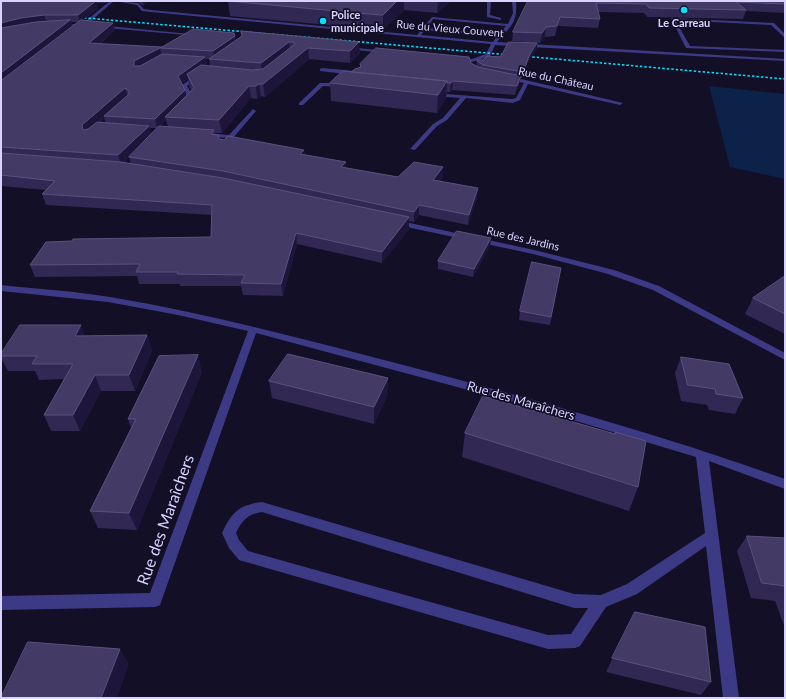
<!DOCTYPE html>
<html>
<head>
<meta charset="utf-8">
<style>
	body { margin:0 }
	#map { position:relative; width:786px; height:699px; overflow:hidden; background:#130f26; font-family:Lato,sans-serif }
	canvas { display:block }
	.frame { position:absolute; inset:0; border:2px solid #d9d4ff; pointer-events:none }
</style>
</head>
<body>
<div id="map">
<canvas width="786" height="699"></canvas>
<div class="frame"></div>
</div>
<script>
const g = document.querySelector('canvas').getContext('2d');
g.lineJoin = 'round';
function fillPath(path, color) {
  g.fillStyle = color;
  g.fill(path, 'evenodd');
}
function stroke(path, color, width, dash) {
  g.strokeStyle = color;
  g.lineWidth = width;
  g.lineCap = dash ? 'butt' : 'round';
  g.setLineDash(dash || []);
  g.stroke(path);
}
function label(font, color, halo, rows, align = 'center') {
  g.font = font + ' Lato,sans-serif';
  g.lineWidth = 3.5;
  g.setLineDash([]);
  g.textBaseline = 'middle';
  g.strokeStyle = halo;
  g.fillStyle = color;
  for (const [text, x, y, turn = 0] of rows) {
    g.save();
    g.translate(x, y);
    g.rotate((+turn || 0) * Math.PI / 180);
    g.textAlign = isNaN(turn) ? turn : align;
    if (halo) g.strokeText(text, 0, 0);
    g.fillText(text, 0, 0);
    g.restore();
  }
}
fillPath(new Path2D(`
	M709,86L785,94V179L730,167Z`), '#0c2248');
fillPath(new Path2D(`
	M110,1H114L87,24L200,35L198,36L84,26L81,28L79,26L56,25L82,24Z
	M115,1L138,3L144,9L151,10L417,35L432,17L508,24L513,13L512,1H516C518,23 510,27 497,42L785,59V61L495,45L490,56L472,62L458,61L456,59H472L486,54L491,44L151,12L142,11L137,5ZM433,19L506,26L499,34L427,28ZM425,30L497,36L493,42L421,35Z
	M487,1H491L490,15L501,18V20L487,17Z
	M671,18L774,23L785,34V38L771,25L675,20L690,46L785,50V52L686,48Z
	M347,47L387,51L389,52L387,53L345,49Z
	M322,68L355,71L358,73L355,75L320,71V69Z
	M197,74L202,75L187,86L195,99L190,104H186L185,103L189,99L181,86Z
	M521,79L623,103L620,105L528,84L520,100L513,103L466,98L447,120L437,126L415,150L410,149L433,124L443,118L460,98L434,96L432,95V93L512,99L516,98L524,83L519,82L518,81Z
	M320,83H343L346,85L343,87L323,86L303,105H299V103Z
	M253,109L256,111L233,138L206,137L203,135L206,133L229,135Z
	M393,220H396L534,250L614,270L659,286L785,353V360L653,290L608,274L533,254L393,224Z
	M1,285C37,289 74,291 110,297C212,314 311,341 411,367C537,400 662,435 785,479V489L709,461L739,698H723L706,546L637,594L606,607L580,646L575,648L548,649L239,560L229,548L222,533C232,512 239,505 262,502L574,594L601,595L627,584L705,533L696,457L513,402L256,333L160,605L155,607L1,610V596L150,593L248,331L178,315L108,302L1,291ZM262,512L574,608H588L571,634L548,635L248,551L239,540L236,533C242,520 248,514 262,512Z`), '#3d3a85');
stroke(new Path2D(`
	M75,17L785,79`), '#00e5ff', 1.5, [2.5, 2]);
fillPath(new Path2D(`
	M1,1H108L105,3H97L98,8L83,20L113,23L115,30L100,44L162,47L235,36L236,41L242,37L241,31L360,53L350,63L309,59L265,97L261,96L257,99L251,98L222,133H215V134L220,139L304,150L305,155L346,168L398,177L443,167V177L440,181L477,198L468,225L419,215L414,222L409,221V229L382,263L297,244L283,296L243,295L241,286H180V284H139L137,276L35,277L30,265L211,237L212,215L46,205L42,194L46,190L1,186ZM71,22H78L72,27ZM206,59H209L210,66L207,65ZM188,79L189,86L191,90L186,95L182,83ZM104,118L106,123L100,122ZM166,120L168,127L160,126ZM150,128H157L151,134ZM129,157L131,164L124,163Z
	M132,1H148L143,6L138,2Z
	M228,1H451L437,13L404,10L383,30L230,16Z
	M528,1H785V13L746,11L743,19L647,17L644,13L598,12L600,19L598,28L558,26L555,36L545,37L540,43L512,41L513,32Z
	M537,49L529,60L522,78L520,77L519,85L515,95L452,90L450,92H447L446,98L437,113L331,101L330,83L360,67V64L471,63L476,66L477,60H483Z
	M491,238L490,246L473,277L438,269V261Z
	M561,268L550,325L519,320L520,311Z
	M785,276V334L745,314L753,298Z
	M147,335L152,351L135,391H101L80,431H51L44,415L64,379L39,380L35,371H8L1,358V354L85,336Z
	M681,357L743,398L735,414L709,410L707,405L681,401L675,373Z
	M202,372L137,530L98,528L90,511L131,428L128,419Z
	M269,381L388,394L374,424L272,398Z
	M465,433L614,434L638,487L629,511L462,457Z
	M747,536L785,538V628L775,601L751,598L737,551Z
	M635,612L711,682L701,695L606,672Z`), '#312854');
fillPath(new Path2D(`
	M96,1L98,8L80,22L78,15Z
	M142,1H148L143,6Z
	M397,1H404V10L383,30V15Z
	M438,1H451L437,13Z
	M44,15L47,23L1,32V23L21,18Z
	M560,17L558,26L555,36L557,26Z
	M70,20L73,28L1,84V73Z
	M113,23L115,30L91,51L89,43Z
	M546,27L545,37L540,43L542,33Z
	M235,36L236,44L215,59L213,51Z
	M289,42L290,53L262,74L261,63Z
	M359,42L360,53L350,63V51Z
	M537,43V49L529,60L522,78L523,72L530,54Z
	M160,48L162,56L136,70L134,66V61Z
	M308,48L309,59L265,97L263,84Z
	M205,57L207,65L187,74L188,79L180,85L178,76Z
	M521,76L519,85L515,95L517,86Z
	M447,81L446,98L437,113L438,95Z
	M453,81L452,90L450,92L451,83Z
	M259,84L261,96L257,99L256,86Z
	M249,86L251,98L222,133L219,120Z
	M125,88L128,98L104,116V118L85,135L82,125Z
	M185,90L187,99L165,117L166,120L157,128L155,119Z
	M149,126L152,135L121,165L118,155Z
	M304,150L305,159L300,154Z
	M346,162V172L341,167Z
	M443,167V177L432,190L433,180Z
	M478,188L477,198L468,225L469,215Z
	M419,205V215L414,222V212Z
	M409,217V229L382,263V252Z
	M296,233L297,244L283,296L281,284Z
	M491,238L490,246L473,277L474,269Z
	M81,325L87,341L75,336Z
	M147,335L152,351L135,391L129,375Z
	M198,355L202,372L137,530L129,513Z
	M95,375L101,391L80,431L73,415Z
	M388,378V394L374,424V407Z
	M120,649L129,664L117,698H101Z`), '#1d163a');
const building = new Path2D(`
	M1,1H96L78,15H44L21,18L1,23Z
	M228,1H397L383,15Z
	M528,1H785V4L736,2L746,10L649,8L646,4L596,3L600,19L560,17L557,26L546,27L542,33L513,32Z
	M70,20L1,73V28L36,22Z
	M81,20L113,23L89,43L162,47L193,29L234,33L235,36L213,51L160,48L134,61V66H140L162,54L205,57L178,76L185,90L155,119L104,116L129,94V91L125,88L82,125L83,130L88,129L97,122L149,126L118,155L1,147V81Z
	M241,31L359,42L350,51L308,48L263,84H259L256,86H249L219,120L165,117L194,88L187,74L201,65L252,70L263,69L295,44L294,42H289L261,63L209,59L242,36Z
	M509,42L537,43L530,54L523,72L483,65L477,61V60H483L487,56L500,57Z
	M376,48L469,57L471,63L478,67L521,76L517,86L453,81L451,83H447V81L351,72L355,69L361,67L360,64Z
	M343,71L447,81L438,95L330,83Z
	M159,126L214,130L211,134L219,135L218,137L219,139L224,140L228,136L304,150L300,154L346,162L341,167L398,177L414,162L443,167L433,180L478,188L469,215L419,205L414,212L223,171L129,157Z
	M1,153L121,162L223,178L409,217L382,252L296,233L281,284L241,283L245,275L177,274L178,272H136L140,264L30,265L46,242L72,241L73,239L211,237L212,205L42,194L55,181L1,175Z
	M457,231L491,238L474,269L438,261Z
	M532,262L561,268L551,317L520,311Z
	M785,276V314L753,298Z
	M20,325H81L75,336L147,335L129,375H95L73,415H44L73,364H32L37,356H1V354Z
	M288,354L388,378L374,407L269,381Z
	M198,355L129,513L90,511L136,419H128L159,356Z
	M681,357L729,364L743,398L716,394L715,389L688,385Z
	M483,396L615,434V432L646,441L638,487L465,433Z
	M747,536L785,538V586L762,583Z
	M635,612L705,627L711,682L612,658Z
	M28,642L120,649L101,698H1Z`);
fillPath(building, '#433a66');
stroke(building, '#5a527e', 1);
for (const [x, y, r, color] of [
	[684,10,4,"#00e5ff"],
	[323,21,4,"#00e5ff"]
]) {
  const dot = new Path2D();
  dot.arc(x, y, r, 0, 2 * Math.PI);
  g.fillStyle = color;
  g.fill(dot);
  stroke(dot, '#130f26', 1.5);
}
label('bold 11px', '#d9d4ff', '#130f26', [
	["Police",331,15],
	["municipale",331,28],
	["Le Carreau",684,23,"center"]
], 'left');
label('11px', '#d9d4ff', '#130f26', [
	["Rue du Vieux Couvent",450,29,5],
	["Rue du Château",556,79,12],
	["Rue des Jardins",523,239,13]
]);
label('13px', '#d9d4ff', '#130f26', [
	["Rue des Maraîchers",521,401,16]
]);
label('16px', '#d9d4ff', '#130f26', [
	["Rue des Maraîchers",166,520,-70]
]);
</script>
</body>
</html>
